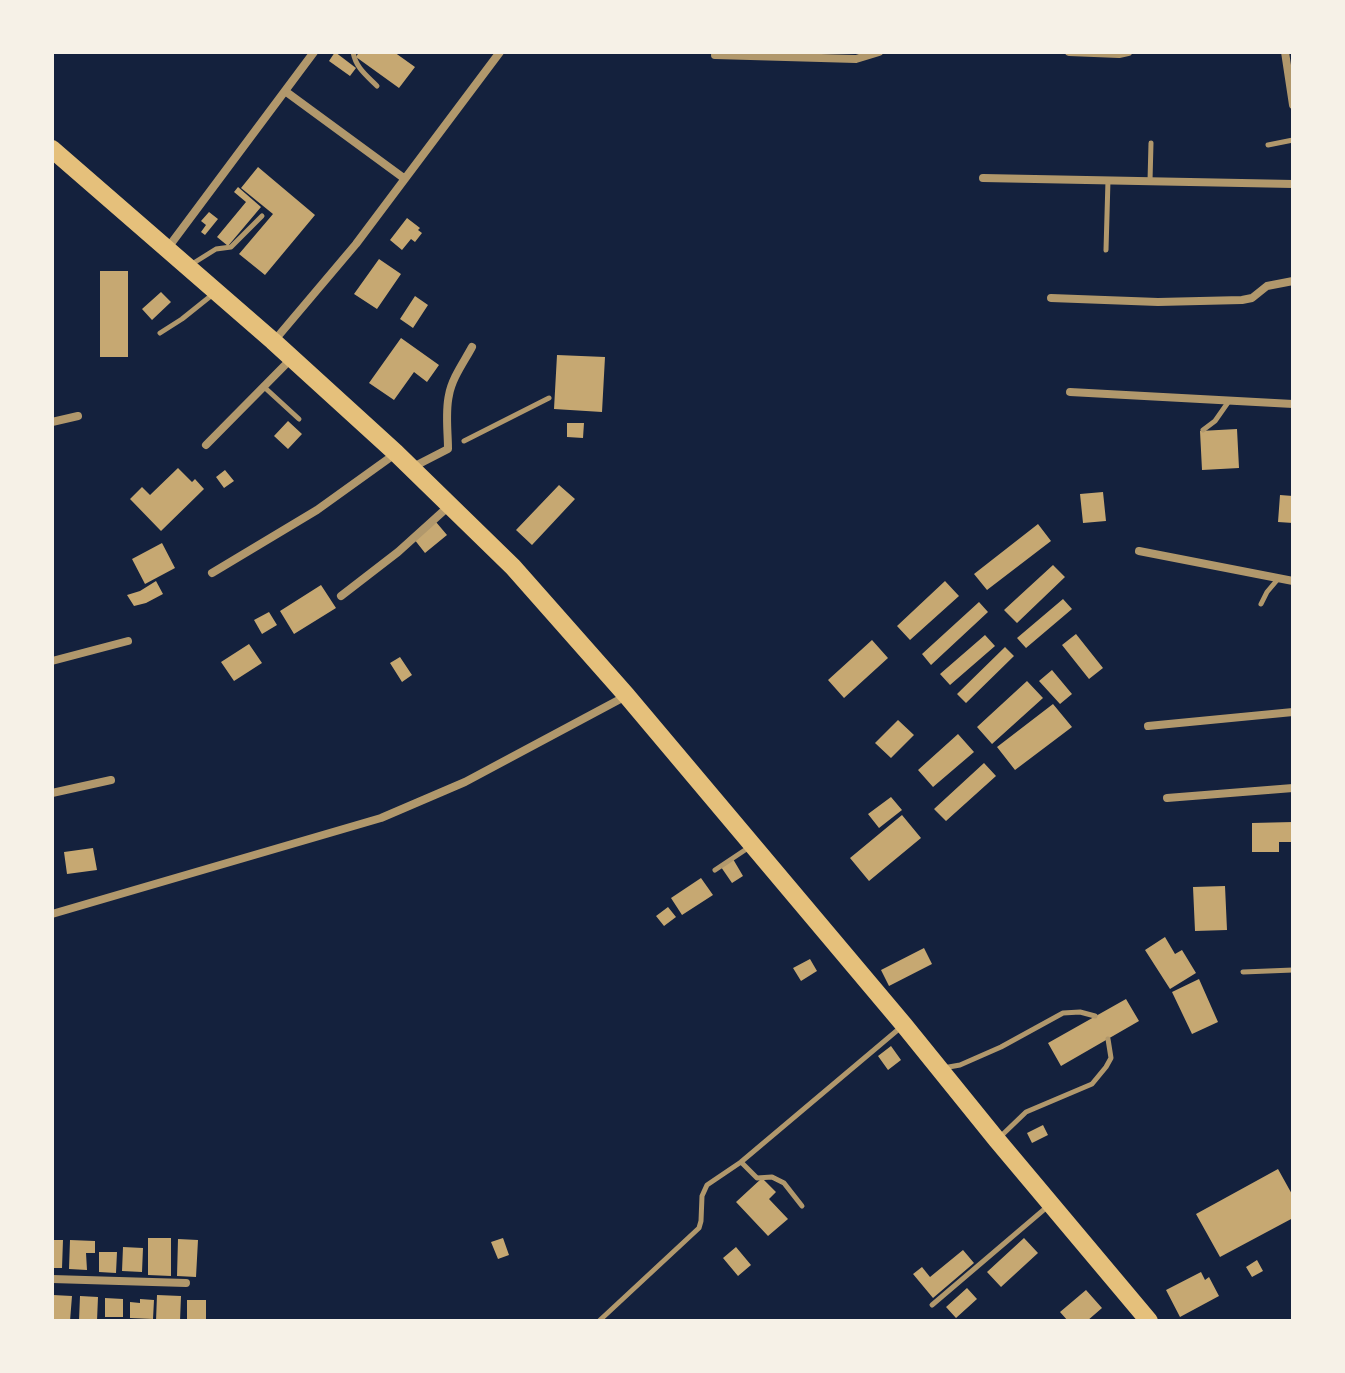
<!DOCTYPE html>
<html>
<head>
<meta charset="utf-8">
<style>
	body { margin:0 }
	#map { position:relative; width:1345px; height:1373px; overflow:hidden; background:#14213d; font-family:"Exo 2",sans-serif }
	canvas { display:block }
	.frame { position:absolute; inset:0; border:54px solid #f6f1e7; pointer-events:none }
</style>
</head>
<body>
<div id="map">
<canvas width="1345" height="1373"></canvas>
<div class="frame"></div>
</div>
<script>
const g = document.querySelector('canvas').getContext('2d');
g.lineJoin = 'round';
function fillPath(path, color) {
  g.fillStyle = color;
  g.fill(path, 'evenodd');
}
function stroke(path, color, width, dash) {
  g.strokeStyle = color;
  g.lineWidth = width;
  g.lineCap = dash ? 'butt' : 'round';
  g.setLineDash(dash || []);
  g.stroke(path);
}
fillPath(new Path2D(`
	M335,52L356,68L350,76L329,61Z
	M359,52H394L415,67L399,88L356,57Z
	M258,167L315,215L265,275L239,254L273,214L241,188Z
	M238,187L261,207L228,246L217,237L246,202L234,192Z
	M209,212L218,219L205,235L201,232L206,225L201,221Z
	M407,218L420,228L418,230L422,233L415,242L411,239L402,250L390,240Z
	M379,259L401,274L377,309L354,294Z
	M100,271H128V357H100Z
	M161,292L171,302L152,320L142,309Z
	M415,296L428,305L413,328L400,319Z
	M401,338L439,365L427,382L414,372L394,400L369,383Z
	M557,355L605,357L602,412L554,409Z
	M288,421L302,434L288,449L274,436Z
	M567,423H584L583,438L567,437Z
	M1237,429L1239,468L1202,470L1200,431Z
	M178,468L192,482L195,479L204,489L161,531L130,499L142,487L150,495Z
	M225,470L234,481L224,488L216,477Z
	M559,485L575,499L532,545L516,530Z
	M1103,492L1106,521L1083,523L1080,494Z
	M1280,495L1293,496V523L1278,522Z
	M436,522L447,535L425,553L414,539Z
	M1038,524L1051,541L987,590L974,574Z
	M162,543L175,568L145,584L132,559Z
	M1053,565L1065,577L1017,623L1004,610Z
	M156,581L163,594L146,603L134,606L127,595L140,591Z
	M945,581L959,596L910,640L897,626Z
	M321,585L336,608L294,634L280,611Z
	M1063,599L1072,609L1026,648L1017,638Z
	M979,602L988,612L931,665L922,654Z
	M269,612L277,625L262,634L254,620Z
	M1076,634L1103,668L1089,679L1062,645Z
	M985,635L995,646L950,685L940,674Z
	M872,640L888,658L844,698L828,680Z
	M249,644L262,663L234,681L221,662Z
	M1005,647L1014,656L966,703L957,694Z
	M400,657L412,675L402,682L390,663Z
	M1052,670L1072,694L1060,704L1039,681Z
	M1027,681L1043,698L992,744L977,727Z
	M1053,704L1072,727L1015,770L997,747Z
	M898,720L914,735L891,758L875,743Z
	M958,734L974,752L933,787L918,770Z
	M984,763L996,776L946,821L934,809Z
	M891,797L902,810L879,828L868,814Z
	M902,815L921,838L869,881L850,858Z
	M1293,822V842H1279V852H1252V823Z
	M93,848L97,870L67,874L64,852Z
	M733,859L743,876L732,883L721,867Z
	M701,878L713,895L682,915L671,898Z
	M1225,886L1227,930L1195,931L1193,887Z
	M668,907L676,917L664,926L656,916Z
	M1165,937L1175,954L1182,950L1196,973L1170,989L1145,950Z
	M924,948L932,964L889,986L881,970Z
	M810,959L817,971L801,981L793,968Z
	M1199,979L1218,1022L1192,1034L1172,992Z
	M1126,999L1139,1021L1061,1066L1048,1043Z
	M891,1046L901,1060L888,1070L878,1056Z
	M1043,1125L1048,1135L1032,1143L1027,1133Z
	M1278,1169L1293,1196V1218L1220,1257L1196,1214Z
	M762,1178L776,1192L769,1199L788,1219L768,1236L736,1202Z
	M148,1238H171V1276L148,1275Z
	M503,1238L509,1255L498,1259L491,1242Z
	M1024,1238L1038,1253L1001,1287L987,1272Z
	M178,1239L198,1240L196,1277L177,1276Z
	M52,1240H63L62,1268H52Z
	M70,1240L95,1241V1253H86L87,1270L69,1269Z
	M123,1247L143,1248L142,1272L122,1271Z
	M736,1247L751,1265L738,1276L723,1258Z
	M963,1250L974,1263L933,1298L913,1274L922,1267L930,1277Z
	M99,1252H117L116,1273L99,1272Z
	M1257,1260L1263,1271L1252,1277L1246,1267Z
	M1201,1272L1205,1280L1209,1277L1219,1296L1180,1317L1166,1290Z
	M967,1288L977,1299L956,1318L946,1307Z
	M1086,1290L1102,1308L1087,1321H1068L1060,1312Z
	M53,1295L72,1296L70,1321H52Z
	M157,1295L181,1296L180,1321H156Z
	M80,1296L98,1297L97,1321H79Z
	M105,1298L123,1299V1317H105Z
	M140,1299L154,1300L153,1319L130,1318V1302L140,1303Z
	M187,1300H206V1321L187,1320Z`), '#c6a872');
stroke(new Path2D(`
	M353,52C356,68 366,75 377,86
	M1268,145L1293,140
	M1150,181L1151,143
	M1106,250L1108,180
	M192,264L216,249L231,247L262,216
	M160,333L182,319L212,295
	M263,386L299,419
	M1203,430L1215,421L1229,401
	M464,441L549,398
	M1261,604L1267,592L1278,579
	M715,870L748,848
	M1243,972L1293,970
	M943,1068L960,1065L1001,1047L1063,1013L1080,1012L1095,1016
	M1000,1137L1026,1112L1092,1084L1106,1067L1111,1058L1108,1039
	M741,1162L757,1178L772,1177L784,1183L802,1206
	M932,1305L1047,1207
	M599,1321L699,1228L701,1221L702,1196L707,1185L741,1162L900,1028`), '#b1986c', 5);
stroke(new Path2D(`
	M1069,52L1119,54L1128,52
	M1285,52L1293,105
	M715,55L856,59L879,52
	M285,91L405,179
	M983,178L1293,184
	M167,249L314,52
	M1051,298L1158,302L1242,300L1252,298L1267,286L1293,281
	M274,341L356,244L500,52
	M1070,392L1293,404
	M52,422L78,416
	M206,445L291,359
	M413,467L448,449C448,432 445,412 449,395C452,378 464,362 472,347
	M1139,551L1293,581
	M212,573L317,510L395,454
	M341,596L398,552L449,506
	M52,661L128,641
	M1148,726L1293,712
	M52,793L111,780
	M1167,798L1293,788
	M52,914L381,818L465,782L626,696
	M52,1279L186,1283`), '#b1986c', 8);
stroke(new Path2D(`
	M52,149L273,341L396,453L513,567L627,696L904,1025L997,1140L1149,1321`), '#e5c07b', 18);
</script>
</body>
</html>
